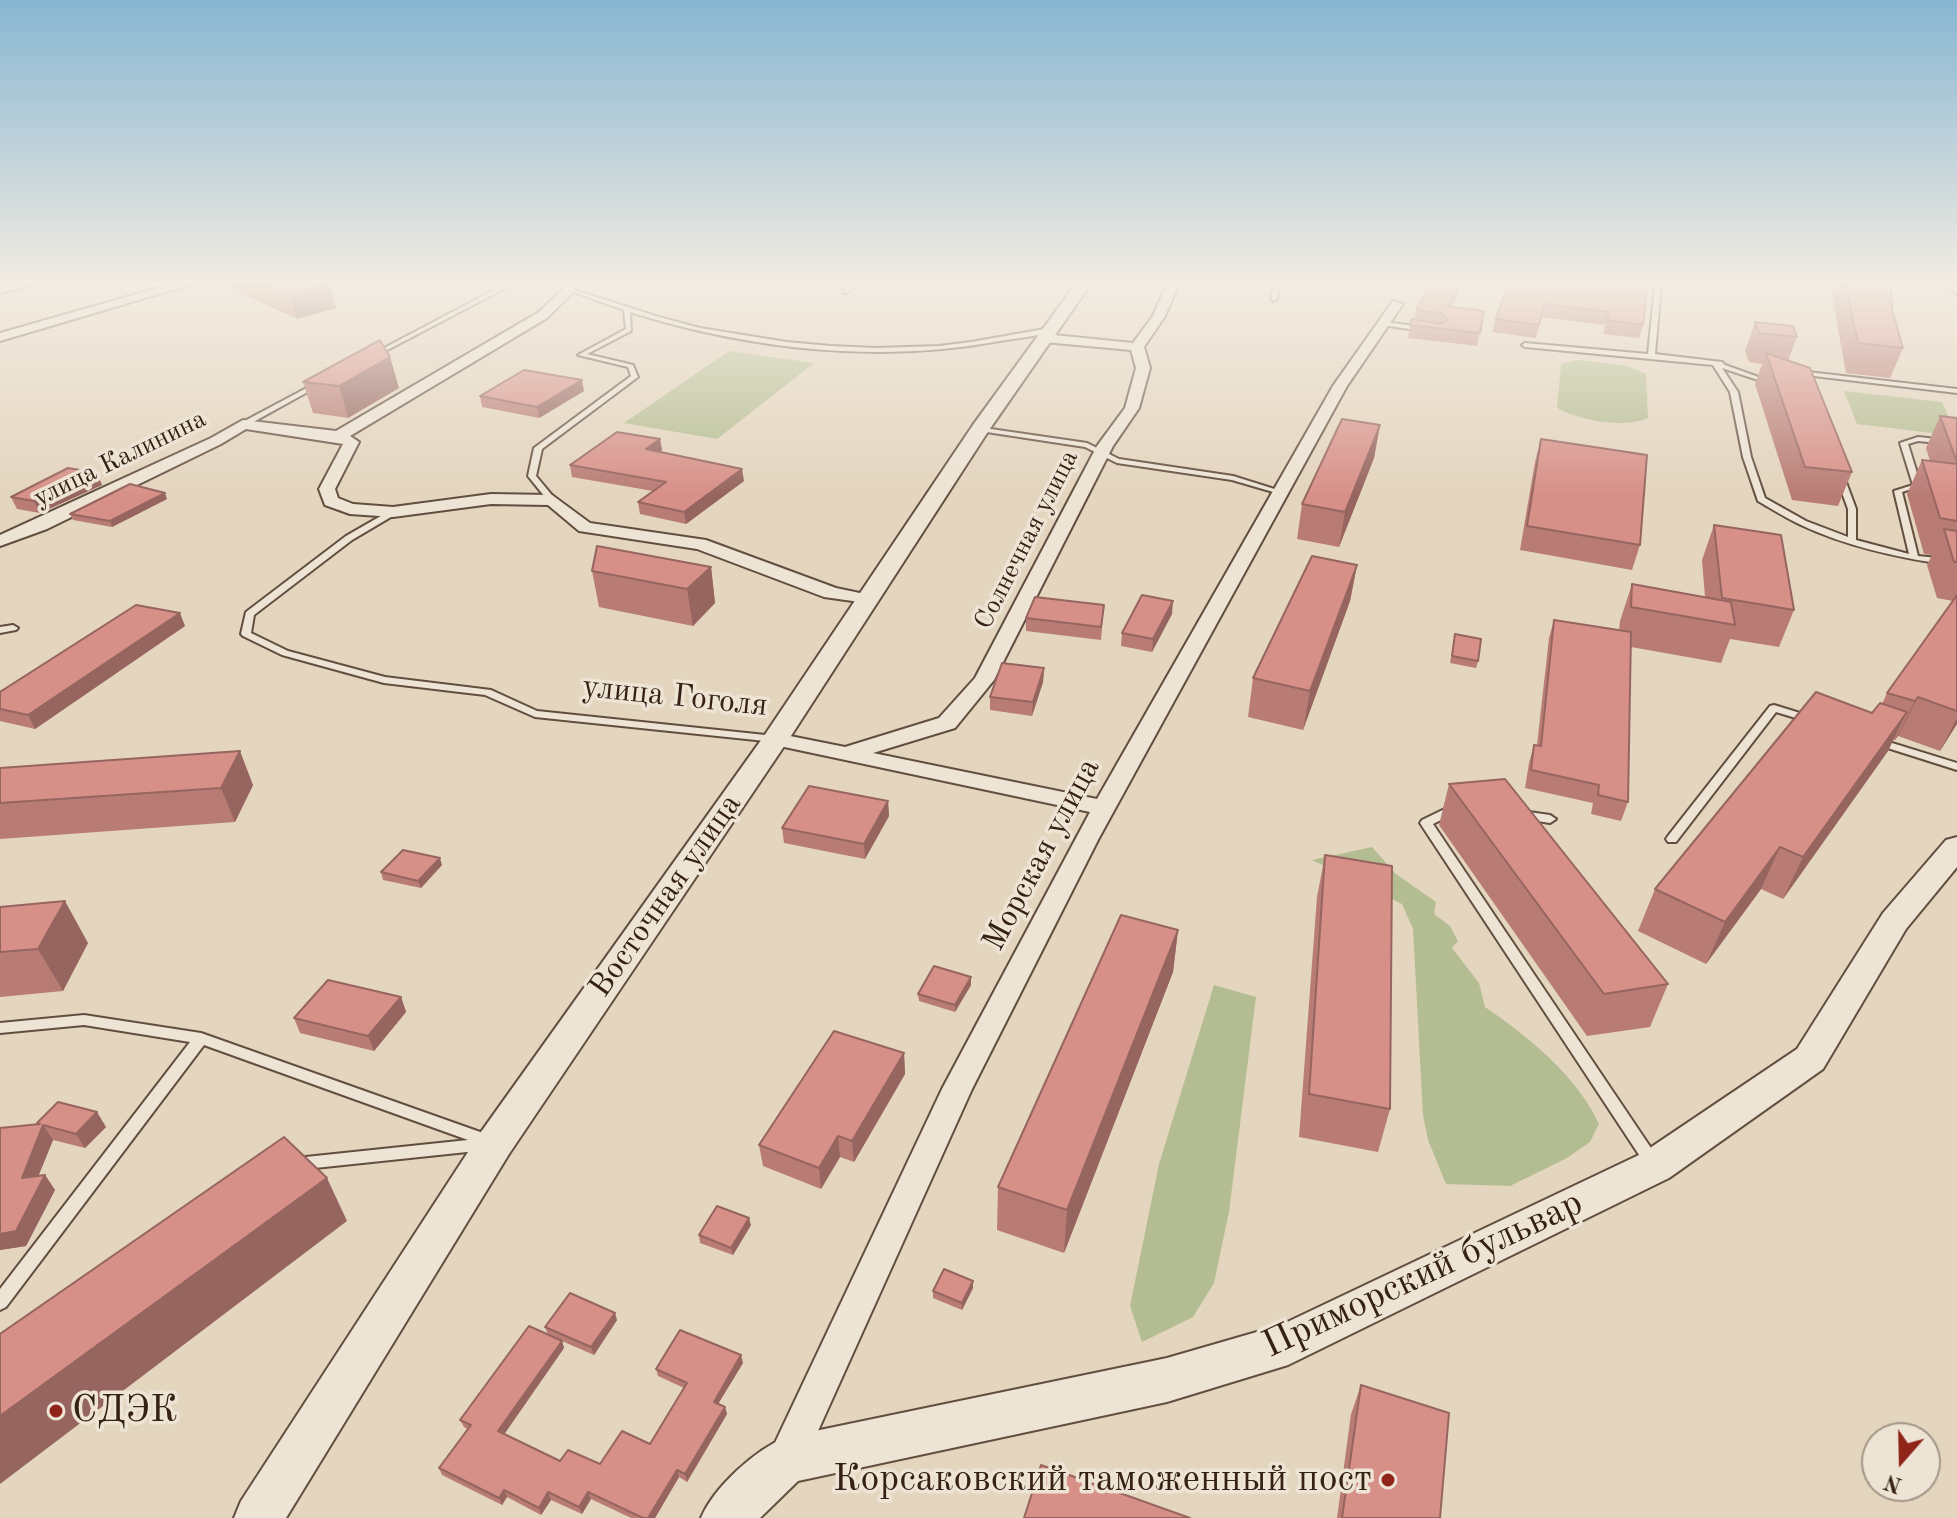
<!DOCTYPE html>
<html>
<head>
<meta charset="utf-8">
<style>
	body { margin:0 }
	#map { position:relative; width:1957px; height:1518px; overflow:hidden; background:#e4d5be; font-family:"Old Standard TT",serif }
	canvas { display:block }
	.north { position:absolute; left:1861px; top:1422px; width:80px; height:80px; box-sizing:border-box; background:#ede4d5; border:2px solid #a49688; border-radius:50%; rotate:200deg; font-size:22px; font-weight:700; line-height:32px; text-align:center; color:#362115 }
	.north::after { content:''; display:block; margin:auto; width:28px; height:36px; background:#8f2418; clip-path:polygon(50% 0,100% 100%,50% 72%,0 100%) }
</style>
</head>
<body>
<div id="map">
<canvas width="1957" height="1518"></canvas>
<div class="north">N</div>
</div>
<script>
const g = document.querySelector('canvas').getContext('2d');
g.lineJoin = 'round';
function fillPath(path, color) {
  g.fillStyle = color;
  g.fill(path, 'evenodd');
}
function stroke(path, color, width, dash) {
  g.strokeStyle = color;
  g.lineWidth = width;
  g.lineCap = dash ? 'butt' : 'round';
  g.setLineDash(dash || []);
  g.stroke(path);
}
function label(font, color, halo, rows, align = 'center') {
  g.font = font + ' "Old Standard TT",serif';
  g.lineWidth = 7;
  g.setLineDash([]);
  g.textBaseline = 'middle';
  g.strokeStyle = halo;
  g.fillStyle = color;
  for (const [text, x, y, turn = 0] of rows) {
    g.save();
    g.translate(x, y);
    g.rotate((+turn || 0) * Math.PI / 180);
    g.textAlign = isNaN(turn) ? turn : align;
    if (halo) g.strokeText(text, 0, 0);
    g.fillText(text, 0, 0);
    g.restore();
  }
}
fillPath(new Path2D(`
	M729,351L814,363L717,439L624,423Z
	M1579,360L1628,366L1646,374L1648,418C1625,429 1578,420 1557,408L1561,364Z
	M1844,391L1942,402L1957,436L1857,424Z
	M1372,847L1396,874L1436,902L1434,914L1450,926L1458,941L1452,948L1479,983L1485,1007C1529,1037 1577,1076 1599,1124L1590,1142L1567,1158L1510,1186L1446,1184L1428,1140L1423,1115L1413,929L1402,904L1312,860Z
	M1214,985L1256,997L1229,1212L1214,1283L1193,1317L1142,1342L1130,1306L1159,1164Z`), '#b4bd91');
const service = new Path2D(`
	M509,282H517L374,357L369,356Z
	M853,282H860L847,293H843V291Z
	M1274,282H1280L1277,299L1274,301L1271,299Z
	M1648,282H1657L1661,285L1655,354L1722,362L1725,365L1775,383L1770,384L1722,368L1738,392L1751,457L1765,498L1806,521L1848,537V509L1836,476L1843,474L1856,509V540L1909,554L1894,491L1913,485L1900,443L1918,437L1957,441V445L1918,441L1908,444L1921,486L1902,492L1918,556L1957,560V566C1904,559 1850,548 1801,525C1786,518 1772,509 1758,501L1743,457L1730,392L1713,365L1525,347L1522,345L1525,343L1648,354L1655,286Z
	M1883,282H1889L1890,286L1891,313L1888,315L1886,314Z
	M1942,282H1949L1957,289V294Z
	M568,288L659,317L700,328L787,342L831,346L876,348L939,346L971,342L1050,328L1053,330C1038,337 1017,338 1000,341C877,364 748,349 630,312L631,331L587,354L633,365L638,377L542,449L536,476L556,500L552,502H549L528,476L534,448L631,376L628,367L578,355L626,329L624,310L568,290Z
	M1384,322L1423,327L1426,329L1423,331L1382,325L1381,324Z
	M1799,371L1957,389V393L1797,374V372Z
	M316,383L322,384L246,426L239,424Z
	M977,427L1087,443L1119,459L1233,476L1284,492L1280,494L1232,480L1117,463L1085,447L980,431L976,429Z
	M393,509L397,512L396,514L352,540L254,615L251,633L288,651L385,677L491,690L537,711L775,736L780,739L775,742L535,717L485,695L384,683L282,655L243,636L241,634L246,612L346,536Z
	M13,625L18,628L16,630L0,633V627Z
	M1774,705L1813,717L1814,719L1809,722L1776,712L1676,842H1668L1666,839L1668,836L1770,706Z
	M1879,739L1957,763V770L1875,744L1874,742Z
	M1453,805L1457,806L1459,809L1457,812L1433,824L1657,1157L1660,1162L1657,1167L1652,1168L1647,1167L1420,823L1422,820Z
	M1522,811L1550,815L1556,819L1550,823L1518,818L1516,815Z
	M84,1015L201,1033L497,1138L500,1142L497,1146L486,1150L296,1170L291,1169L288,1164L291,1159L296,1158L468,1140L204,1045L6,1307L0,1310V1289L190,1042L84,1025L0,1033V1023Z`);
const minor = new Path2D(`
	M15,282H41L0,293V285Z
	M179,282H199L0,341V333Z
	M556,282H569L576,289L547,318L350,436L359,442L335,489L338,498L353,504L393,507L491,494L552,495L590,523L706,540L836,588L874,596V604L824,597L697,549L579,531L548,505L491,504L393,517L350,514L325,505L319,489L343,444L246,429L221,444L47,529L0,546V535L211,438L243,420L336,431L539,312L563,289Z
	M1168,282H1180L1165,316L1144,347L1150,368L1139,408L1113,446L994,680L955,728L873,753L1097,799L1333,386L1393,301L1403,304L1347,386L1099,838L972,1089L799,1473L786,1478L773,1473L768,1460L773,1447L942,1089L1090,812L775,745L764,739L775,733L845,747L939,718L975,678L1097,446L1125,408L1136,368L1131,350L1044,342L1037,338L1044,334L1133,343L1153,316Z`);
const tertiary = new Path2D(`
	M1077,282H1092L989,430L789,739L509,1154L286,1518H234L241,1501L481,1132L764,736L973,425Z
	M1957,837V867L1906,929L1823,1069L1669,1178L1288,1365L1167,1402L798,1481L760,1518H701C714,1487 755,1450 786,1437L1167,1358L1281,1325L1641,1154L1797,1049L1883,913L1946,840Z`);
stroke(service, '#624e3f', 4);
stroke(minor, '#624e3f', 4);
stroke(tertiary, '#624e3f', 4);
fillPath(service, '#ede4d5');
fillPath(minor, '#ede4d5');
fillPath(tertiary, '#ede4d5');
fillPath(new Path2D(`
	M227,282H325L330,284L336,308L297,319L228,287Z
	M1463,282L1452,307L1484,311L1477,346L1408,338L1410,325L1414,320L1416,310Z
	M1508,282H1648L1643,325L1639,338L1603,334L1605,325L1541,317L1536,338L1492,332L1496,319Z
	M1837,282H1884L1903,348L1890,378L1846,373L1832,296Z
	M1755,322L1797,337L1788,361L1852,472L1838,506L1792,500L1755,384L1762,364L1749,362L1745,351Z
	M303,382L399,388L348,418L313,413Z
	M584,391L539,418L482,407L480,396Z
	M1940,416L1957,418V724L1940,751L1898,736L1895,740H1893L1888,751L1783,899L1761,889L1706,964L1638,931L1655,889L1872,713L1882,704L1887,693L1953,601L1937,598L1927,565L1932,555L1924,554L1907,494L1922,460L1930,461L1926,448Z
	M1380,425L1374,458L1339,547L1297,539L1302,504Z
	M660,439L662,450L660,452L744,481L686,524L640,514L638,502L653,491L572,477L570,465Z
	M1541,439L1640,545L1632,570L1520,550L1535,462Z
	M97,473L102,485L40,513L17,509L11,497Z
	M167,499L112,527L73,520L70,514Z
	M1714,525L1794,610L1779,647L1730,639L1721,663L1631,647L1628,802L1621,821L1591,814L1593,803L1525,788L1529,763L1534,745H1537L1549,638L1554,620L1619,630L1620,621L1632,584L1705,597L1702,560Z
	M1357,565L1350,601L1303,730L1248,717L1253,678Z
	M711,567L715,603L693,626L599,607L592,571Z
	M1104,605L1101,640L1026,631V618Z
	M1172,614L1152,652L1121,646L1122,633Z
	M185,626L35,729L0,721V692Z
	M1455,634L1478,661L1476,668L1450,663Z
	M1044,668L1043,682L1032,716L990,710V697Z
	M0,768L253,785L235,822L0,839Z
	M1449,784L1668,984L1650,1027L1587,1036L1439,825Z
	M888,801L889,816L865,859L784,843L782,828Z
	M1325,855L1390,1109L1378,1152L1299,1137L1317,897Z
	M442,865L421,888L383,880L381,872Z
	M0,907L88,943L63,991L0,997Z
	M1178,930L1173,972L1064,1253L997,1230L998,1187Z
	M971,977V985L955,1012L919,1001L918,994Z
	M401,997L406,1012L374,1051L300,1033L294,1018Z
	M904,1053L905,1074L854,1162L840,1157L821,1189L763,1166L759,1145Z
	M37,1124L106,1127L85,1148L53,1140L38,1176L45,1175L55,1190L26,1246L0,1250V1128Z
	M751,1225L733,1255L700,1243L699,1235Z
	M973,1281V1288L962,1310L933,1298V1291Z
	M617,1320L594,1355L548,1335L545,1327Z
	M562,1341L564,1348L504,1434L560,1461L600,1464L650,1444L684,1388L658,1376L656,1369L743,1363L718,1404L725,1407L727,1414L687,1482L679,1477L655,1518H631L591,1499L582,1514L551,1500L541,1515L507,1497L502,1505L442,1475L439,1468L467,1429L464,1427L460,1420Z
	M1361,1385L1440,1518H1337L1351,1414Z`), '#b97c75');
fillPath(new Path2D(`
	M1460,282H1463L1446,319L1448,306Z
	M330,284L336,308L297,319L290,295Z
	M390,357L399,388L348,418L339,386Z
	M582,380L584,391L539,418L537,407Z
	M1380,425L1374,458L1339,547L1345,512Z
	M660,439L662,450L648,461L646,449Z
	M742,469L744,481L686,524L684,512Z
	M97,473L102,485L40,513L34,501Z
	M165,493L167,499L112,527L110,521Z
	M1357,565L1350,601L1303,730L1310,691Z
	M711,567L715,603L693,626L687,589Z
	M1173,601L1172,614L1152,652L1153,639Z
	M180,613L185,626L35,729L28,715Z
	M1044,668L1043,682L1032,716L1033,702Z
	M1918,697L1898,736L1895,740L1915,701Z
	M1907,712L1888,751L1783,899L1803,857Z
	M1957,718V724L1940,751Z
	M240,751L253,785L235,822L221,788Z
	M888,801L889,816L865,859L864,844Z
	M1780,847L1761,889L1706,964L1725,922Z
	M440,858L442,865L421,888L418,881Z
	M65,901L88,943L63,991L38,949Z
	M1178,930L1173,972L1064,1253L1067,1210Z
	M971,977V985L955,1012V1005Z
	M401,997L406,1012L374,1051L368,1036Z
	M904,1053L905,1074L854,1162L852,1141Z
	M97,1112L106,1127L85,1148L76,1134Z
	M43,1125L53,1140L32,1192L22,1178Z
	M838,1136L840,1157L821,1189L819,1168Z
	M45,1175L55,1190L26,1246L0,1250V1234Z
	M327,1178L347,1221L0,1484V1416Z
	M749,1218L751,1225L733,1255L731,1248Z
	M973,1281V1288L962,1310V1303Z
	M615,1313L617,1320L594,1355L591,1347Z
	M562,1341L564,1348L501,1439L498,1431Z
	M741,1355L743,1363L715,1409L714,1402Z
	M725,1407L727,1414L687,1482L685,1474Z
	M677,1470L679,1477L655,1518H648Z
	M504,1490L507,1497L502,1505L499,1498Z
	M548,1492L551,1500L541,1515L539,1508Z
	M588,1492L591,1499L582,1514L579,1507Z`), '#96655f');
const building = new Path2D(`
	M262,282H325L330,284L290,295Z
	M1431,282H1460L1448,306L1484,311L1480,333L1410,325L1412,319L1441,324L1448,320L1442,314L1416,310Z
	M1508,282H1648L1643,325L1607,320L1609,312L1544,304L1539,325L1496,319Z
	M1845,282H1884L1903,348L1858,343Z
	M1755,322L1793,326L1797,337L1759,333Z
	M380,340L390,357L339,386L303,382Z
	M1766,353L1810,368L1852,472L1805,467Z
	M524,370L582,380L537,407L480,396Z
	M1940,416L1957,418V462Z
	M1342,419L1380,425L1345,512L1302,504Z
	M617,432L660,439L646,449L742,469L684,512L638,502L666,482L570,465Z
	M1541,439L1647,455L1640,545L1527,526Z
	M1922,460L1957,464V521L1940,518Z
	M68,468L97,473L34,501L11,497Z
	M130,484L165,493L110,521L70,514Z
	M1714,525L1781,535L1794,610L1722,598Z
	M1944,529L1957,531V562H1954Z
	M597,546L711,567L687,589L592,571Z
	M1312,556L1357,565L1310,691L1253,678Z
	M1632,584L1731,602L1735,625L1631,607Z
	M1142,595L1173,601L1153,639L1122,633Z
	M1957,595V711L1918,697L1915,701L1887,693Z
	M1035,597L1104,605L1101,627L1026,618Z
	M136,605L180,613L28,715L0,709V692Z
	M1554,620L1631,632L1628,802L1598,795L1599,785L1531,770L1534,745L1541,746Z
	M1455,634L1481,639L1478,661L1452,656Z
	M1002,663L1044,668L1033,702L990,697Z
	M1816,692L1872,713L1880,703L1907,712L1803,857L1780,847L1725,922L1655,889Z
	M240,751L221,788L0,803V768Z
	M1505,779L1668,984L1604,994L1449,784Z
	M809,786L888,801L864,844L782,828Z
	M403,850L440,858L418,881L381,872Z
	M1325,855L1392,866L1390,1109L1309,1094Z
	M65,901L38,949L0,952V907Z
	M1121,915L1178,930L1067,1210L998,1187Z
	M934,966L971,977L955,1005L918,994Z
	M328,980L401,997L368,1036L294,1018Z
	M834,1031L904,1053L852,1141L838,1136L819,1168L759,1145Z
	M58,1102L97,1112L76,1134L43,1125L22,1178L45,1175L16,1231L0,1234V1128L40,1124L37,1123Z
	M284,1137L327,1178L0,1416V1334Z
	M717,1206L749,1218L731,1248L699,1235Z
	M944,1269L973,1281L962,1303L933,1291Z
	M570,1293L615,1313L591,1347L545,1327Z
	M529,1326L562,1341L498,1431L560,1461L568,1450L600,1464L622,1431L650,1444L687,1383L656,1369L680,1330L741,1355L714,1402L725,1407L685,1474L677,1470L648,1518H643L588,1492L579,1507L548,1492L539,1508L504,1490L499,1498L439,1468L471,1425L460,1420Z
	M1361,1385L1449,1413L1440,1518H1342Z
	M1041,1465L1190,1518H1024Z`);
fillPath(building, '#d79088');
stroke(building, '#96655f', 2);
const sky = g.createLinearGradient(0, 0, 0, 495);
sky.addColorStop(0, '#87b6d2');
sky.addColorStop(0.57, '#f3ece2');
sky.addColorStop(1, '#f3ece200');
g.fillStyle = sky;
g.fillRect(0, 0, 1957, 495);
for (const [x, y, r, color] of [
	[56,1411,8,"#8f2418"],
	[1388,1480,8,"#8f2418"]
]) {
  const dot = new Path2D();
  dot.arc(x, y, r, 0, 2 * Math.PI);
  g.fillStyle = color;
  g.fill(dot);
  stroke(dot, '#ede4d5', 3);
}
label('26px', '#362115', '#ede4d5', [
	["улица Калинина",120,459,-26],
	["Солнечная улица",1027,540,-63]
]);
label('32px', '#362115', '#ede4d5', [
	["улица Гоголя",675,697,6],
	["Морская улица",1042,855,-62],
	["Восточная улица",666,896,-55]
]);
label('38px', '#362115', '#ede4d5', [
	["Приморский бульвар",1423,1275,-25]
]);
label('38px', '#362115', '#ede4d5', [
	["СДЭК",72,1411],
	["Корсаковский таможенный пост",1372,1480,"right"]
], 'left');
</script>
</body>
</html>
